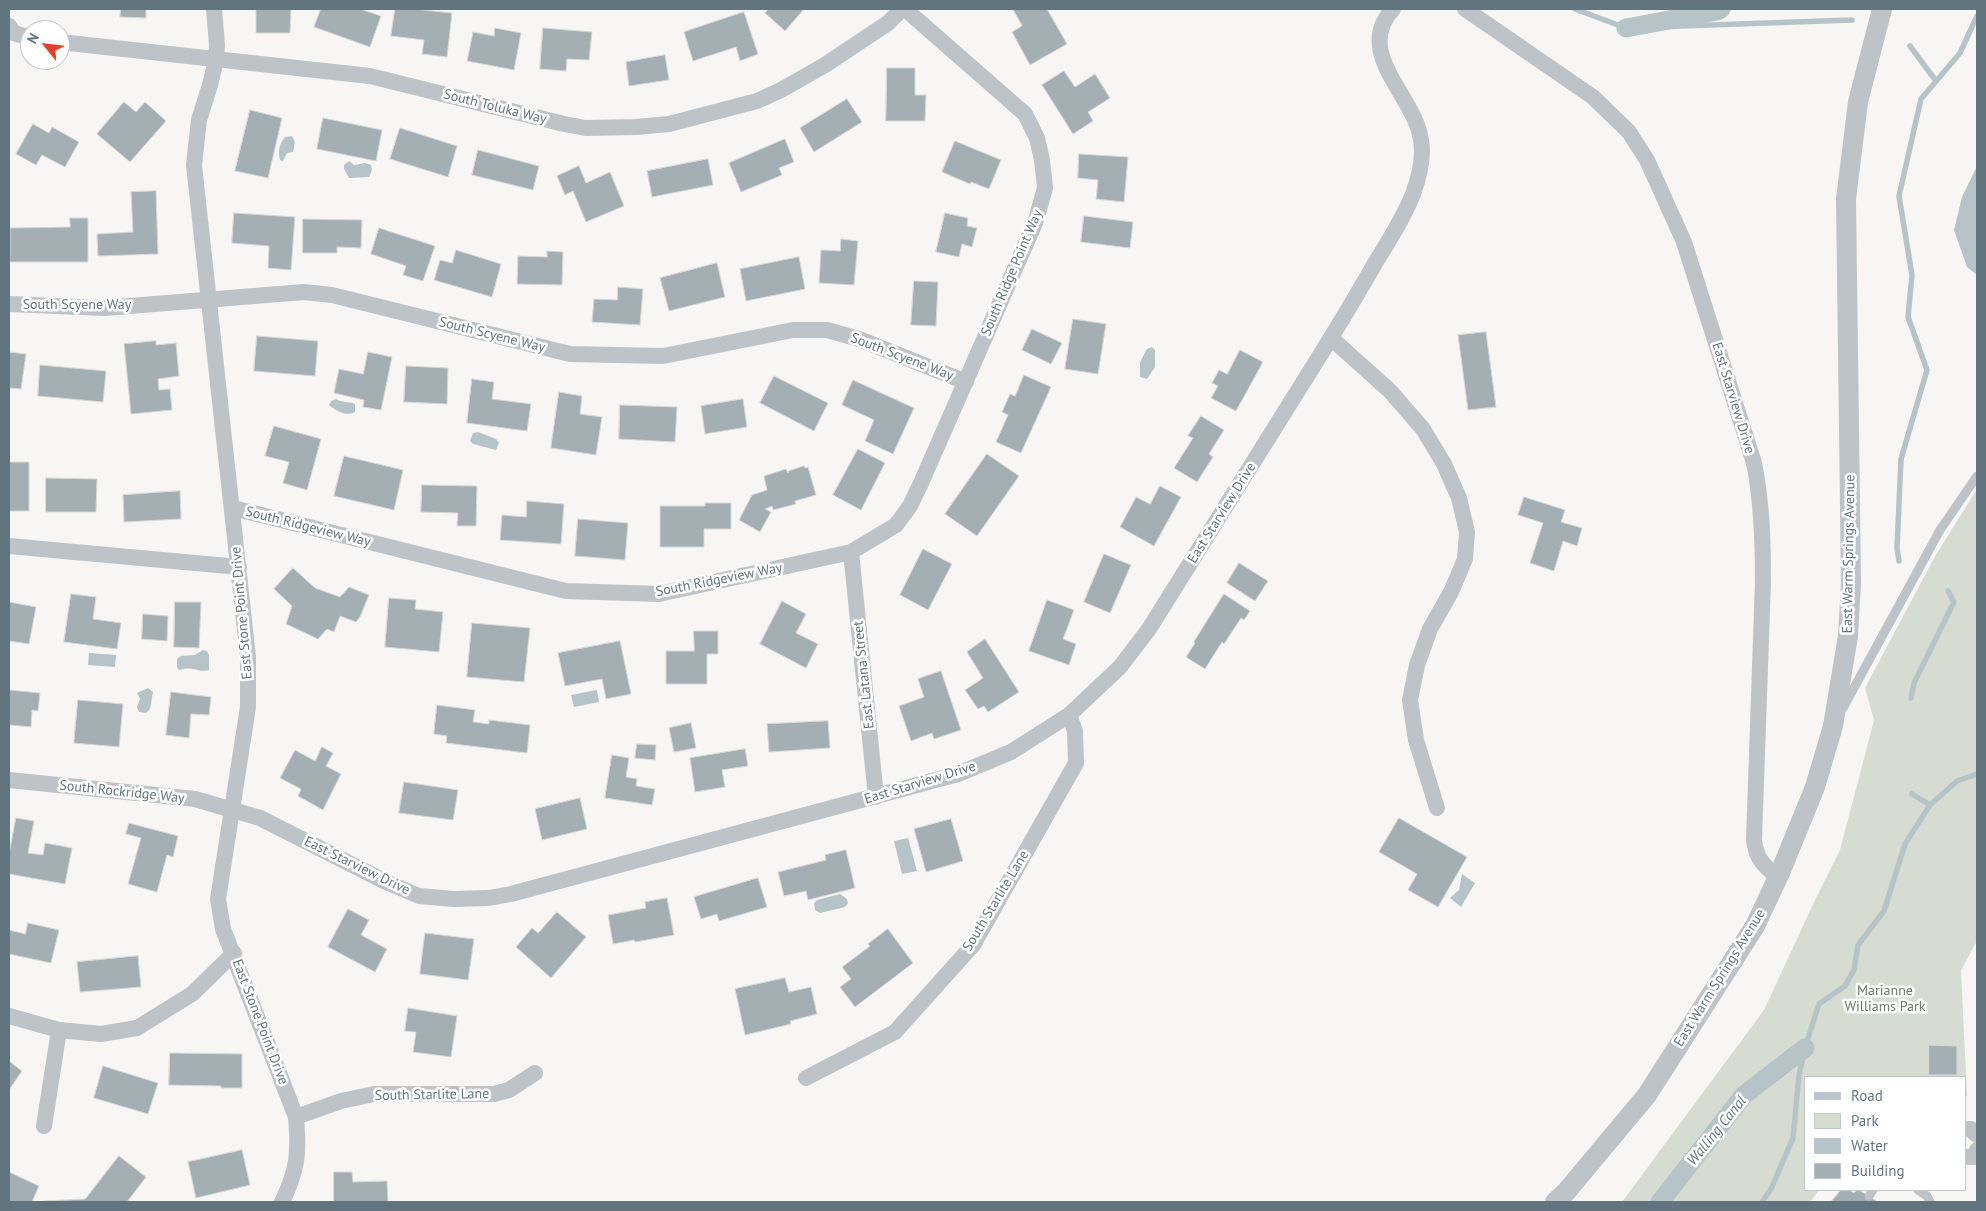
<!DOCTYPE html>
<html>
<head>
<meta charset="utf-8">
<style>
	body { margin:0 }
	#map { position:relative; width:1986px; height:1211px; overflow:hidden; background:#f7f6f4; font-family:"PT Sans",sans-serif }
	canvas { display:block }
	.frame { position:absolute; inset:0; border:10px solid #62757e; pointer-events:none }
	.legend { position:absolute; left:1804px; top:1076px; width:162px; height:115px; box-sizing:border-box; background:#fff; border:1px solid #c0c8cb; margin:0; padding:6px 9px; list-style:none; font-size:15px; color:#62757e }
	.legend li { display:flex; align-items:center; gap:10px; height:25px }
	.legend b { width:25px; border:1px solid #c0c8cb }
	.north { position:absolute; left:20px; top:20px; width:50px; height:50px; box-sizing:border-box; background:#fff; border:1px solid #c0c8cb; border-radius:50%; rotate:299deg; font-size:14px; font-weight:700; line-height:20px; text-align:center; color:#62757e }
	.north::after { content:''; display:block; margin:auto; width:18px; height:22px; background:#df412b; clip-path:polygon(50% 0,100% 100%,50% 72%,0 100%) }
</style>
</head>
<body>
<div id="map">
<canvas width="1986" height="1211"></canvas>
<div class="frame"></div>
<ul class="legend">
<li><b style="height:6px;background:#bdc3c6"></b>Road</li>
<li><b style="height:14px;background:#d7dcd3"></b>Park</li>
<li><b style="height:14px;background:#b7c4c7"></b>Water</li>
<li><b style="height:14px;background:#a4afb3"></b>Building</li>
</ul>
<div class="north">N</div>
</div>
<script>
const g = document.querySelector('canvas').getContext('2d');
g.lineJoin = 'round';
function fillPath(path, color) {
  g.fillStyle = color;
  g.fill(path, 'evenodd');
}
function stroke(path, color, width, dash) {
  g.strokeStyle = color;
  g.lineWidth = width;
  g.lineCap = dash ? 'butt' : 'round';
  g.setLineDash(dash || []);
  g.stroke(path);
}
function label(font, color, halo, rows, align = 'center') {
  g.font = font + ' "PT Sans",sans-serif';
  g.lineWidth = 5;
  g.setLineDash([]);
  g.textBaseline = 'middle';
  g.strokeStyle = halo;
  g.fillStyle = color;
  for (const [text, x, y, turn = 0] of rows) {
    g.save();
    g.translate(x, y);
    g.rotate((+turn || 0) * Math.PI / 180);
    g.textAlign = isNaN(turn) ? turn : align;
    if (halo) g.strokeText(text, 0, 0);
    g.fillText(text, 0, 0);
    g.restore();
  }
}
fillPath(new Path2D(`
	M1977,489V941L1961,970L1967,1096H1965V1077H1805V1190H1819L1810,1202H1622L1764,1010L1815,900L1840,850L1874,720L1865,688L1934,558Z`), '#d7dcd3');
fillPath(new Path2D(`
	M292,136L295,142L293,152L287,153L283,161L280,160C278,151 279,144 285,137Z
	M349,161L354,165L365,163L371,165L372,170L369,177L349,178L344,169V165Z
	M1977,166V275L1967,267L1954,230L1962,197Z
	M1152,347L1155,350V367L1147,379L1140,377V362L1147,349Z
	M336,399C343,403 348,401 355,404V412C346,417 336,411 329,405L331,401Z
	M478,432L496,439L499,443L496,450L473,444L470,441L473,433Z
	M203,650L207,651L209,655V670C201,672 200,670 192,669C189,668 183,669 179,670L177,667V659L181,656L195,655Z
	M89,653L116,655L115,667L88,665Z
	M148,688L153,692L150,709L146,713L139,712L137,707L140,699L137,693Z
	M597,690L599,702L574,707L571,695Z
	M908,838L917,871L902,874L894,841Z
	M1462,874L1475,883L1461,907L1450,898L1459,890Z
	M840,894L847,899L848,903L845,907L820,913L815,910L814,903L817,900Z`), '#b7c4c7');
stroke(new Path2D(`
	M1575,9L1626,28L1852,20
	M1910,46L1936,81
	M1899,561L1897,548L1901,459L1927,370L1908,317L1912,275L1899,196L1921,99L1960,53L1977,16
	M1911,698L1914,683L1954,602L1948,591
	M1912,794L1930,805
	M1762,1202L1771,1189L1793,1138L1799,1075L1805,1048L1819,1004L1845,986L1854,970L1858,945L1884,911L1905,844L1930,805L1957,781L1977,774`), '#b7c4c7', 5.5);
stroke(new Path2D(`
	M1626,28L1717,11L1721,9
	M1660,1202L1744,1095L1805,1048`), '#b7c4c7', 19);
const building = new Path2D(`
	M121,9H146V18L120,17Z
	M263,9H291L290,33H256V10Z
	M321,9H360L381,16L370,47L314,27Z
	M395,9H414L452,13L447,57L422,54L424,40L391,36Z
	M769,9H804L785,31L765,13Z
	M1013,9H1047L1067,44L1030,65L1012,32L1022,26Z
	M744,12L758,54L740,61L736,47L693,61L684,32Z
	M495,28L521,33L514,70L467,61L473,32L494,36Z
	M543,28L592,32L589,60L567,59L566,71L540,69Z
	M665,55L669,80L629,86L626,62Z
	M887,68H915V95H926L925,121H886Z
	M1064,71L1075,87L1095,74L1110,98L1088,112L1093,121L1073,134L1042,85Z
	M847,99L862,122L814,152L800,128Z
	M124,102L136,112L145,102L166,121L130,162L97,134Z
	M250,110L282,118L268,178L235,171Z
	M323,118L382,130L376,161L317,149Z
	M33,124L49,133L52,127L79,142L65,167L42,155L36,165L16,154Z
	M400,128L457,146L448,177L390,159Z
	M785,139L794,162L779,168L782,175L741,192L729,163Z
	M955,141L1001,160L989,189L971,182L970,184L942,172Z
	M478,150L539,166L533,190L472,175Z
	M1079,154L1128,157L1124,202L1096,199L1098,180L1078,178Z
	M708,159L713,185L652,197L647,171Z
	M579,166L586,183L610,172L624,206L586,222L573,191L565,195L557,176Z
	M156,191L158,254L98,256L97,234L133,232L131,192Z
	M234,213L295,217L291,270L268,268L269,246L232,243Z
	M945,213L968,218L967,226L977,228L972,247L962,244L959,257L936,252Z
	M1084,216L1133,222L1130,248L1081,242Z
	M70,218H88V262H10V228L70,227Z
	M303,219L362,220L361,248L337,247V253H303Z
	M379,228L435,246L423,281L403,275L406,266L371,254Z
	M841,239L858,241L854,285L819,283L821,250L840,251Z
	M456,250L501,264L492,297L434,280L440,260L452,263Z
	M547,251L563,252L562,285L517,284L518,256L547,257Z
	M799,257L805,289L746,301L740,269Z
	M717,263L725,297L669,311L660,278Z
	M914,281L938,282L936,326L911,325Z
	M618,287L643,289L640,325L592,322L594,299L617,300Z
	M1073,319L1106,324L1098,374L1065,369Z
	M1032,329L1062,343L1051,364L1022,350Z
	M1486,332L1496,407L1468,410L1458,335Z
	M257,336L318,341L315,376L254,371Z
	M156,341V345L176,343L179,376L158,379L159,390L170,389L172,410L131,414L124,344Z
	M1240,350L1263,362L1236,411L1211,398L1218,386L1212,383L1219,370L1227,374Z
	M9,352L26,354L21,389L9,388Z
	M368,352L392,357L381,410L363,407L364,400L334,393L339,369L363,374Z
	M40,365L106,371L103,402L38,396Z
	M406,366L448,368L447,404L404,402Z
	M1024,375L1051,387L1021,453L996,442L1008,415L1002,412L1010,394L1015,396Z
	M774,376L828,403L814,431L760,403Z
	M472,379L494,382L492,399L531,404L527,431L467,423Z
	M853,380L914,408L893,454L865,441L874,420L842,405Z
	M559,392L582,396L580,414L602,417L596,455L551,448Z
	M743,399L747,427L705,434L701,406Z
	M620,405L677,407L675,442L619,439Z
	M1201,416L1224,430L1209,454L1213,457L1197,482L1174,468L1193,438L1188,436Z
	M274,426L321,439L307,490L283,483L289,462L265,456Z
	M858,449L885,463L861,510L833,495Z
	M987,454L1019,476L977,536L945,514Z
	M344,456L403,470L394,510L334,496Z
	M9,462H29V511H9Z
	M804,466L805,468L808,467L816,495L795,501L796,504L773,510L772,506L765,509L771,512L760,532L739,520L752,495L767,490L764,476L786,469L788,473L789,471Z
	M46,478L97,479L96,512H46Z
	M422,485L477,486L476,526H457L458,513L421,512Z
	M1160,486L1181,497L1154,546L1120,527L1136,497L1150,504Z
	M180,491L181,519L124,522L123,495Z
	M1524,497L1565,510L1561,522L1582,528L1577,546L1563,541L1554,571L1530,563L1543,523L1518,515Z
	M527,501L564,504L561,544L500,540L502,515L526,517Z
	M705,503H731V529H704V547H660V506H705Z
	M578,519L628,523L625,560L575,556Z
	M923,549L952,564L928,610L900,595Z
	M1104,554L1131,565L1110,613L1084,602Z
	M1239,563L1268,581L1255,601L1227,583Z
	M293,568L315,588L340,597L349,587L369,595L360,617L356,622L340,616L334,632L327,629L318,639L286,624L292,606L274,589Z
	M71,594L96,597L93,619L121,623L117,649L64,642Z
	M1224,594L1250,611L1244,620L1241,618L1224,644L1222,642L1205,669L1186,657L1195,643L1194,642Z
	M389,598L416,600L415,609L443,612L439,652L385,647Z
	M1047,600L1074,610L1063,639L1076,644L1069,665L1029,651Z
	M782,601L806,614L796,633L818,644L806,668L760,644Z
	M9,602L36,607L29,644L9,641Z
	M175,602H201L199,648L174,647Z
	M143,614L168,616L167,641L142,639Z
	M472,623L530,628L524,682L467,677Z
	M694,631H718V654H707V684H666V651H694Z
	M985,639L1019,692L988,712L984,706L978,709L965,690L983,678L967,652Z
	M620,641L631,694L606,699L602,679L565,686L558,653Z
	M941,671L961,730L934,739L932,733L911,741L899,706L924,697L918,679Z
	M9,690L40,693L38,711L32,710L31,727L9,725V730Z
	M171,692L211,697L209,715L191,714L189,738L166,735Z
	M78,700L123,704L119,747L74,743Z
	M437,705L475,710L473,722L489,724V720L530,725L527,753L446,743L447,736L434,734Z
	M828,721L830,748L769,752L767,724Z
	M691,723L696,748L674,752L669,728Z
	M637,744L656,745L655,760L635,758Z
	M322,747L333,753L326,766L341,774L323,810L298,796L301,789L280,778L295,750L315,761Z
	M745,749L748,766L722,770L725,787L695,792L690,758Z
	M612,755L629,758L626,777L637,779L636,786L655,789L652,805L605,798Z
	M404,782L458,790L453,820L399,813Z
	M580,798L587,829L542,840L535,809Z
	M16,818L34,821L28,853L43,855L45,843L72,848L65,884L9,874V854Z
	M1399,818L1467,857L1438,907L1408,890L1417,874L1379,852Z
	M951,819L963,861L926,872L914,829Z
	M129,823L178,836L173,857L167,855L157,892L128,884L141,838L126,834Z
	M846,850L855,888L808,900L806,891L784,896L778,872L826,860L825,855Z
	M758,878L767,907L719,921L717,914L701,919L694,897Z
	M667,898L674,935L635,942L634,940L613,944L608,915L646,908L645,902Z
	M348,909L369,920L361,935L387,949L375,972L328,947Z
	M557,912L586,937L551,978L516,947L532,928L538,933Z
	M28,923L59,930L51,963L9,954V930L25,934Z
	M888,929L913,963L855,1007L840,987L851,979L842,967L870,946L868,944Z
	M425,933L474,939L468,980L420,974Z
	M138,956L141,987L80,992L77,962Z
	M785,978L789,992L811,987L817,1014L790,1021L791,1024L745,1035L735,989Z
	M408,1008L457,1016L451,1057L413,1052L416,1032L405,1031Z
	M1929,1045L1957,1046V1075H1929Z
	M170,1053L242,1054V1088H221V1086L169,1085Z
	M9,1061L22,1071L9,1090Z
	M103,1066L158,1083L148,1114L94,1098Z
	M242,1150L250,1185L196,1198L188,1162Z
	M119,1156L146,1177L127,1202H44V1201L85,1199Z
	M9,1172L39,1186L32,1202H9Z
	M334,1172H352L353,1182L387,1181L388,1202H334Z
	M1841,1190H1849L1854,1193L1857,1190H1859L1878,1202H1831Z`);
fillPath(building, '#a4afb3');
stroke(building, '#d8d8d6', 1);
stroke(new Path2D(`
	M1843,708L1940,530L1977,476
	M1918,1190L1927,1196L1930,1202
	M1869,1196L1873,1190`), '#bdc3c6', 9);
stroke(new Path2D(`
	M214,9L217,45L216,60L210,85L199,120L194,165L248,657V707L218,899L223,929L296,1117C299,1153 298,1169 282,1202
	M1465,9L1593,97L1629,132L1647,160L1684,242L1754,463C1762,502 1763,542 1763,581L1754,840C1756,859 1764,866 1778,877
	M9,26L14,33L30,38
	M60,42L370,76L564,124L586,128L636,127L669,124L757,101L781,90L825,65L888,23L902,9
	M9,304L105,308L304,292L332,295L570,354L663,356L793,330H827L859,339L966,382
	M1331,338L1390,391L1423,429L1444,464L1459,498L1467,532L1465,559L1451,592L1430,629L1417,665L1410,700L1416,740L1437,808
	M233,508L566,591L659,594L851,552L896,525L910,506L921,483L1035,223L1045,188L1042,160L1037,138L1025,114L905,9
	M9,546L239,567
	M851,552L876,797
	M9,780L195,799L260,818L386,882L419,896L454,899L489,898L511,894L958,774L1011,752L1069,715L1120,667L1149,629C1206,538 1262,448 1319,357C1339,325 1358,293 1377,260C1390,239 1404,217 1413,194C1420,175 1425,154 1420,135C1411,93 1354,51 1393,9
	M9,1016L59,1030L101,1034L137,1028L192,994L234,953
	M806,1078L895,1032L973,945L1076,763L1075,731L1069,715
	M296,1117L341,1101L374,1094H494L509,1090L535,1073
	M44,1126L59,1030
	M1965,1129H1971L1977,1135
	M1965,1157H1975L1977,1150`), '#bdc3c6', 16);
stroke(new Path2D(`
	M1555,1202L1566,1192L1647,1095L1755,926L1780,873L1815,787L1833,726L1848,636L1851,583L1846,199L1858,102L1882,9`), '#bdc3c6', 20);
label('14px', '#62757e', '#fff', [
	["South Toluka Way",495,107,14],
	["South Ridge Point Way",1012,273,-67],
	["South Scyene Way",77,305],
	["South Scyene Way",492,335,14],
	["South Scyene Way",902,357,21],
	["East Starview Drive",1733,398,73],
	["East Starview Drive",1222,513,-58],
	["South Ridgeview Way",308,527,14],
	["East Warm Springs Avenue",1849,554,-89],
	["South Ridgeview Way",719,580,-11],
	["East Stone Point Drive",242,613,-95],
	["East Latana Street",864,675,-96],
	["East Starview Drive",920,783,-17],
	["South Rockridge Way",122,792,6],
	["East Starview Drive",357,866,26],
	["South Starlite Lane",996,901,-59],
	["East Warm Springs Avenue",1720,978,-58],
	["East Stone Point Drive",260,1022,69],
	["South Starlite Lane",432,1095,-1]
]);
label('14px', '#6c7b65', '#fff', [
	["Marianne",1885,991],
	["Williams Park",1885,1007]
]);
label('italic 15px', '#627b80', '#fff', [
	["Walling Canal",1717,1131,-51]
]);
</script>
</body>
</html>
